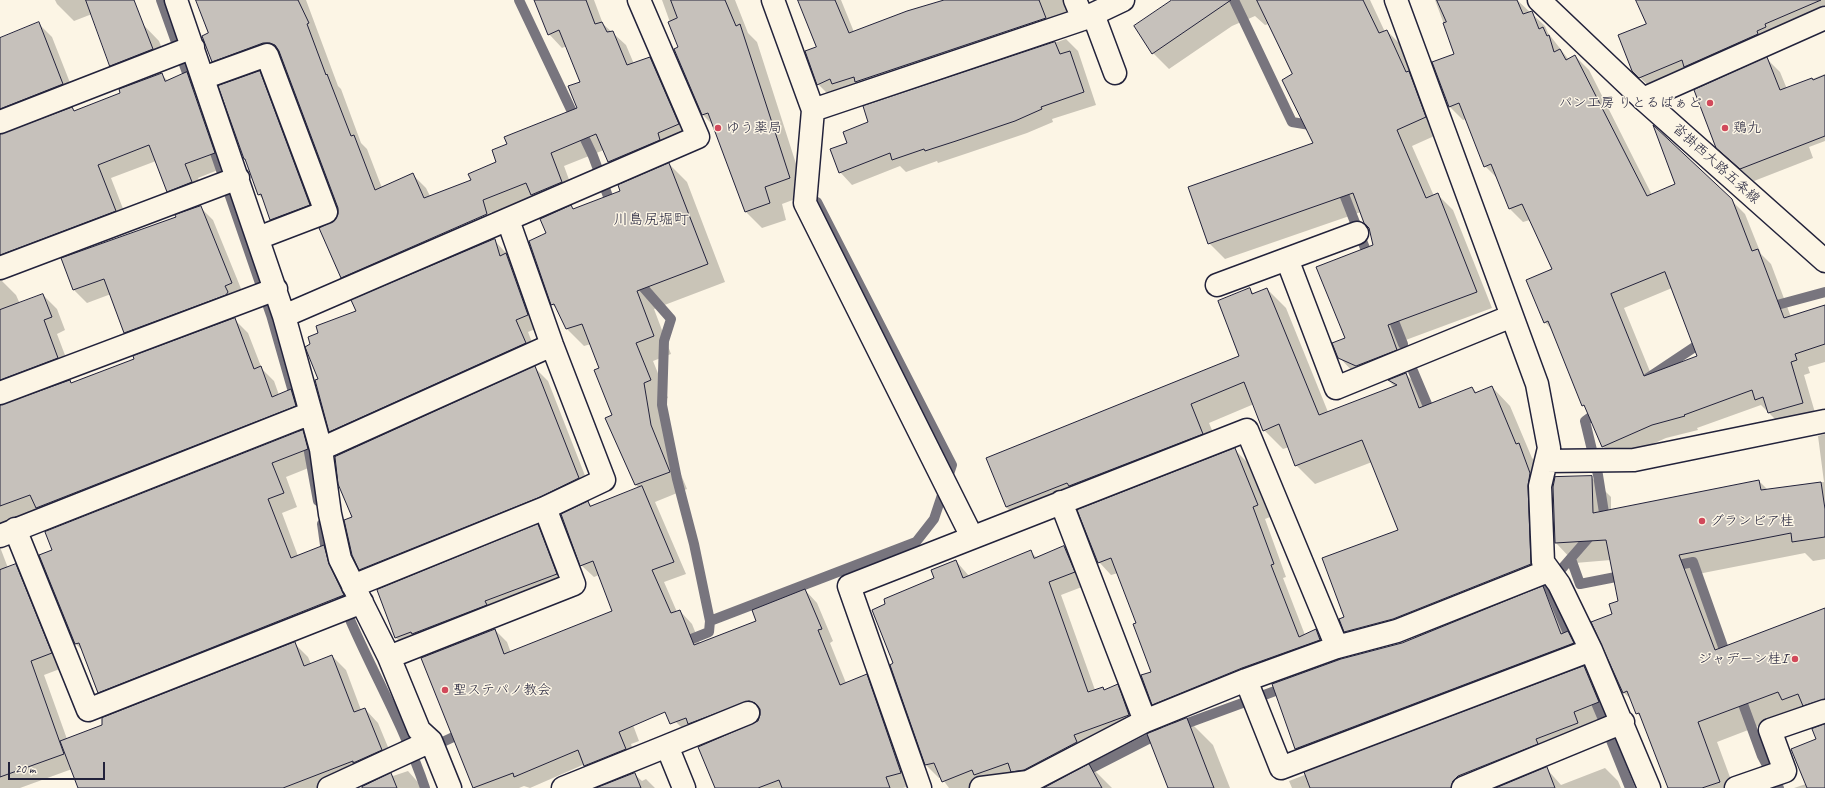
<!DOCTYPE html>
<html>
<head>
<meta charset="utf-8">
<style>
	body { margin:0 }
	#map { position:relative; width:1825px; height:788px; overflow:hidden; background:#fcf5e5; font-family:Caveat,sans-serif }
	canvas { display:block }
	.scale { position:absolute; left:8px; top:762px; width:97px; height:18px; box-sizing:border-box; border:2px solid #22223b; border-top:0; padding-left:5px; font-size:12px; line-height:14px; white-space:nowrap; color:#22223b; -webkit-text-stroke:3px #fcf5e5; paint-order:stroke }
</style>
</head>
<body>
<div id="map">
<canvas width="1825" height="788"></canvas>
<div class="scale">20 m</div>
</div>
<script>
const g = document.querySelector('canvas').getContext('2d');
g.lineJoin = 'round';
function fillPath(path, color) {
  g.fillStyle = color;
  g.fill(path, 'evenodd');
}
function stroke(path, color, width, dash) {
  g.strokeStyle = color;
  g.lineWidth = width;
  g.lineCap = dash ? 'butt' : 'round';
  g.setLineDash(dash || []);
  g.stroke(path);
}
function label(font, color, halo, rows, align = 'center') {
  g.font = font + ' Caveat,"Klee One",sans-serif';
  g.lineWidth = 3;
  g.setLineDash([]);
  g.textBaseline = 'middle';
  g.strokeStyle = halo;
  g.fillStyle = color;
  for (const [text, x, y, turn = 0] of rows) {
    g.save();
    g.translate(x, y);
    g.rotate((+turn || 0) * Math.PI / 180);
    g.textAlign = isNaN(turn) ? turn : align;
    if (halo) g.strokeText(text, 0, 0);
    g.fillText(text, 0, 0);
    g.restore();
  }
}
fillPath(new Path2D(`
	M55,0H124L129,10L159,41L169,66L128,82L111,65L92,14L74,21L57,4Z
	M202,0H306L338,86L341,89L361,143L367,149L382,188L413,175L426,188L430,196L472,180L579,109L582,82L567,46L562,48L549,34L535,0H594L603,24L626,45L634,64L650,58L663,72L692,138L622,175L609,162L604,150L564,166L575,196L355,290L342,277L336,221L339,215V207L282,56L226,74L213,61L210,34ZM492,212V213L347,276V274Z
	M662,0H735L748,33L757,42L806,195L782,204L786,220L762,228L745,211L713,125L703,115L675,49L679,47Z
	M799,0H841L854,32L946,0H1083L1077,22L830,96L818,84L817,48Z
	M1174,0H1370L1385,32L1387,31L1403,47L1441,133L1412,146L1434,196L1437,194L1453,210L1492,308L1403,341L1412,366L1355,374L1339,357L1346,339L1374,245L1369,228L1361,212L1225,259L1209,243L1314,144L1294,75L1269,24L1265,25L1255,16L1232,26L1169,69L1153,53Z
	M1435,0H1517L1545,26L1548,33L1569,60L1575,56L1589,70L1652,195L1731,200L1745,214L1761,254L1771,264L1791,317L1825,306V362L1808,367L1810,373L1804,375L1816,416L1782,426L1761,405L1697,428L1698,430L1666,438L1616,460L1603,446L1588,410L1583,405L1552,330L1545,322L1553,269L1530,220L1523,222L1510,209L1498,179L1485,166L1466,119L1463,120L1449,106L1455,54ZM1672,288L1698,356L1651,374L1624,308Z
	M1637,0H1825V17L1653,90L1633,71L1647,25Z
	M39,24L52,37L76,98L3,128L1,135L72,108L75,112L122,94L161,74L168,81L187,73L201,87L228,166L198,178L205,196L181,205L167,191L156,161L111,178L129,224L4,273L1,280L16,295L20,304L43,295L57,309L65,330L57,334L71,371L4,398L1,405L72,384L234,319L248,333L262,369L274,381L279,395L291,391L305,404L0,525V39Z
	M1066,39L1078,51L1096,105L1052,119L1053,122L1027,133L968,153L938,163L937,161L906,172L900,166L852,185L840,172L848,143L870,123L864,107Z
	M1767,59L1780,72L1787,89L1825,74V141L1809,147L1813,158L1754,181L1731,161Z
	M259,72L268,80L318,213L280,228L271,219L264,200L259,195L247,161L244,159Z
	M669,164L687,182L725,282L654,309L671,354L653,361L668,398L662,400L668,443L687,489L655,502L686,574L664,582L677,612L680,611L692,624L700,644L757,621L805,590L817,603L833,641L830,643L846,683L866,675L879,687L913,785L903,788H716L758,722L761,713L688,734L676,722L671,709L633,725L639,741L631,744L637,762L598,778L585,764L530,788L524,786L519,788H475L422,658L495,630L507,642L511,653L613,611L599,575L594,577L581,565L588,503L592,506L639,488L636,485L613,416L601,369L591,344L584,346L566,328L559,311L552,304L547,234L571,207L574,210L622,192Z
	M200,207L213,220L244,296L138,345L125,332L111,294L87,303L74,290L62,259L177,217Z
	M494,240L518,266L540,327L528,332L537,355L342,443L330,431L311,345L320,334L357,311Z
	M1250,289L1254,294L1267,289L1286,308L1328,412L1395,387L1389,381L1406,374L1424,393L1429,405L1472,388L1477,393L1492,387L1510,406L1532,458L1537,463L1550,583L1542,586L1556,600L1569,633L1581,645L1309,762L1296,749L1273,685L1415,638V637L1364,650L1345,632V617L1399,530L1372,462L1315,484L1296,465L1289,447L1283,449L1264,430L1254,404L1209,423L1222,454L1234,449L1247,462L1270,517L1265,519L1286,577L1283,578L1305,635L1316,630L1328,643L1166,717L1153,704L1152,672L1137,623L1118,573L1111,575L1099,562L1090,506L1085,502L1025,526L1006,507L1240,357Z
	M535,368L548,381L591,491L373,582L360,569L354,517Z
	M302,431L316,445L321,463L286,477L297,507L282,513L298,556L324,546L338,560L357,609L113,706L99,692L83,651L76,644L40,555Z
	M1825,434V559L1813,561L1805,553L1698,574L1726,647L1825,609V788H1794L1806,784L1817,740L1824,725L1814,715L1795,712L1717,742L1734,788H1669L1643,720L1637,713L1632,700L1623,692L1614,615L1619,601L1611,560L1575,563L1556,543L1591,477L1611,497V511L1759,481L1768,490L1824,482L1818,436Z
	M538,526L550,538L568,586L408,649L396,638Z
	M0,547L8,568L15,565L29,579L65,667L44,675L67,739L110,723L294,643L308,657L311,664L332,656L346,670L361,710L365,709L378,723L395,764L342,788H79L72,769L20,788H0Z
	M1064,547L1077,559L1087,585L1061,595L1095,690L1102,688L1105,690L1117,686L1130,698L1141,728L1089,755L971,788H949L941,777L939,778L926,765L891,665L894,664L936,579L956,561L969,576L1030,551L1037,558Z
	M1584,667L1597,680L1611,715L1586,725L1590,736L1474,788H1292L1289,781Z
	M1187,719L1213,745L1230,788H1169Z
	M1089,765L1112,788H1054Z
	M1546,768L1561,785L1605,768L1618,781L1621,788H1498Z
	M408,771L423,788H361L391,774L393,776Z
	M634,774L642,781L646,779L655,788H599Z`), '#0003');
stroke(new Path2D(`
	M161,0L191,84
	M519,0L593,156L612,207
	M1234,0L1292,122L1310,125L1314,130
	M211,141L271,315L307,441L318,501
	M1340,184L1370,261
	M639,276L642,286L671,319L664,341L662,405L677,479L694,544L710,621L709,632L679,644
	M1766,308L1825,292
	M1390,311L1403,344
	M1413,371L1432,416
	M1648,378L1705,340
	M322,524C324,536 325,549 328,561C352,640 399,710 425,788
	M1571,559L1580,584L1626,575
	M1669,567L1693,562L1727,658
	M1548,585L1570,638
	M1533,595L1545,588L1605,519L1598,475L1585,421L1600,410
	M710,621L916,542L934,519L952,465L817,202
	M1591,691L1602,717
	M1739,693L1762,756L1779,788
	M1177,727L1286,687
	M1610,738L1630,788
	M432,747L464,732
	M1080,774L1160,733`), '#78757e', 10);
const building = new Path2D(`
	M86,0H134L153,49L110,66Z
	M196,0H298L309,23L307,24L326,75L327,74L351,136L354,135L375,190L413,173L424,198L471,180L468,174L496,162L492,150L507,144L504,137L577,108L568,86L580,82L559,30L548,35L534,0H586L595,24L602,22L607,32L613,31L627,65L650,57L679,124L658,133L660,140L608,162L596,134L551,153L562,182L531,195L526,183L483,200L487,214L341,278L319,228L335,220L338,214V208L279,51L275,45L270,43H263L212,62L202,36L208,33Z
	M671,0H725L736,26L740,24L790,178L765,187L770,203L745,212L708,113L702,115L674,49L678,47L668,22L677,18Z
	M798,0H835L849,33L907,11L944,0H1039L1046,18L855,82L854,77L832,84L830,79L817,85L805,51L816,47Z
	M1172,0H1231L1152,54L1134,26Z
	M1257,0H1363L1379,33L1387,30L1406,72L1409,71L1426,117L1397,130L1426,198L1438,193L1477,292L1388,325L1397,350L1356,366L1338,358L1332,343L1345,338L1316,267L1373,245L1369,228L1364,223L1353,193L1208,244L1188,187L1313,143L1282,80L1292,74Z
	M1437,0H1517L1523,14L1532,11L1539,29L1543,27L1547,36L1549,35L1554,52L1560,49L1566,60L1575,55L1647,196L1675,184L1653,125L1732,199L1752,251L1758,249L1784,318L1825,305V344L1795,354L1797,360L1791,362L1803,403L1768,413L1763,397L1755,400L1752,390L1684,415L1685,416L1652,425L1602,447L1584,405L1582,406L1548,321L1544,323L1526,280L1552,269L1522,204L1509,209L1491,164L1484,167L1459,103L1449,107L1432,62L1454,54L1443,23L1446,22ZM1665,272L1697,356L1644,376L1611,294Z
	M1636,0H1821L1765,24L1766,27L1757,31L1758,34L1684,67L1682,60L1639,78L1632,71L1618,35L1646,24Z
	M39,22L63,84L0,109V38Z
	M1055,42L1060,54L1070,51L1084,92L1041,107L1042,109L1015,121L956,141L925,151L924,149L892,160L890,153L839,173L830,149L847,143L843,132L868,122L863,106Z
	M1767,57L1780,90L1812,78L1813,80L1825,75V136L1740,169L1716,148L1694,90Z
	M260,71L310,205L270,220L261,194L258,195L245,159H244L218,86Z
	M187,72L215,153L185,164L192,182L167,192L149,145L98,165L116,211L0,255V134L72,107L74,111L120,93L119,89L162,73L165,81Z
	M669,163L708,264L637,291L654,336L636,343L651,380L644,383L651,425L670,472L635,485L605,418L612,415L594,370L599,368L582,324L566,329L554,304L551,305L529,241L546,233L540,219L571,205L573,209L620,191L618,185Z
	M201,206L232,283L225,286L228,292L226,295L124,333L104,279L73,290L61,258L176,217L175,215Z
	M495,239L500,256L506,253L528,315L516,320L526,343L329,432L315,380L318,379L305,347L310,344L308,337L318,333L316,326L356,311L351,300Z
	M1250,288L1252,294L1267,288L1319,415L1397,385L1388,380L1406,373L1419,408L1472,387L1475,393L1492,386L1516,444L1519,443L1530,473L1528,486L1531,564L1393,619L1344,632L1339,619L1344,617L1322,558L1398,530L1362,440L1295,466L1279,424L1263,431L1244,382L1191,404L1203,434L1069,486L1067,483L1006,507L986,458L1239,356L1218,301Z
	M43,294L52,317L44,320L58,358L0,380V310Z
	M235,318L254,369L261,366L272,397L291,389L296,406L36,508L30,495L0,506V405L67,381L70,380L71,383L134,359L133,356Z
	M535,366L579,478L540,497L359,570L352,555L344,520L352,517L338,484L335,457Z
	M303,430L308,449L272,463L284,493L268,499L291,558L324,545L329,564L344,595L98,693L79,643L75,644L39,555L52,550L45,532Z
	M1235,448L1258,505L1253,507L1274,564L1271,565L1299,637L1316,629L1320,640L1242,668L1152,705L1141,675L1151,672L1133,624L1136,623L1111,558L1098,563L1077,510Z
	M1592,476L1593,513L1759,480L1761,490L1821,482L1825,509V537L1792,542L1791,533L1679,555L1715,650L1825,608V699L1803,706L1798,694L1782,700L1778,692L1698,722L1720,782L1702,788H1668L1639,713L1636,714L1627,691L1623,693L1591,622L1612,614L1609,604L1618,601L1606,540L1555,543L1553,487L1555,477Z
	M642,486L674,562L652,570L671,613L680,610L694,645L756,621L752,610L805,589L822,629L818,630L840,685L867,674L901,773L886,777L890,788H782L779,780L758,788H715L698,747L758,721L760,715V709L755,703L749,701L688,724L686,718L670,724L665,712L619,732L626,749L584,766L578,750L514,777L513,773L473,788L421,658L495,629L504,654L612,611L593,561L580,566L561,514L588,501L590,506Z
	M538,524L557,574L485,601L487,605L412,634L411,632L395,638L377,590Z
	M1064,546L1075,572L1049,582L1088,692L1103,687L1104,690L1118,684L1129,715L1074,735L1077,742L1024,770L1011,772L1008,763L974,775L972,770L942,782L934,763L925,765L890,665L893,663L872,610L885,604L884,599L934,578L931,570L956,560L963,578L1031,550L1034,558Z
	M16,564L52,653L31,661L64,754L0,777V570Z
	M1543,586L1561,634L1568,631L1574,643L1295,749L1272,684L1341,659L1402,643Z
	M295,642L304,666L332,655L354,712L365,708L382,750L353,763V761L283,788H78L60,741L102,725V718Z
	M1584,666L1599,702L1574,712L1578,723L1536,739L1538,744L1458,776L1453,781L1451,788H1310L1304,772Z
	M1187,718L1214,788H1168L1147,734Z
	M1825,724V788H1807L1791,749L1816,739L1812,729Z
	M1089,764L1102,788H1044Z
	M1547,767L1555,788H1496Z
	M391,773L397,788H362V787Z
	M635,773L641,788H596Z`);
fillPath(building, '#c6c1bb');
stroke(building, '#22223b', 1);
const minor = new Path2D(`
	M176,0L284,316L321,449L330,514L340,559L389,657L419,730L431,741L450,788
	M773,0L813,110L805,203L972,537
	M1396,0L1537,384L1549,448L1540,486L1543,562L1559,584L1591,650L1649,788
	M1093,14L1115,73
	M1083,19L1123,0
	M203,78L267,55L326,212L258,238
	M1643,99L1825,18
	M813,110L1083,19L1075,0
	M0,122L193,47
	M1287,259L1336,388L1512,316
	M0,268L238,178
	M1217,285L1357,233
	M284,316L698,137L639,0
	M0,393L276,289
	M321,449L552,345
	M1546,461L1634,460L1825,421
	M1061,502L1145,721
	M15,529L88,710L362,602
	M0,536L311,413
	M353,586L545,508L604,480L552,345L508,220
	M389,657L574,584L545,508
	M1246,680L1281,768L1591,650
	M667,746L748,713
	M329,788L431,741
	M563,788L667,746L684,788
	M920,788L849,586L1247,430L1337,647
	M981,788L1028,782L1145,721L1246,680L1337,647L1397,631L1548,571
	M1463,788L1623,722
	M1736,788L1785,771L1770,730L1825,711`);
const major = new Path2D(`
	M1539,0L1643,99L1825,261`);
stroke(minor, '#22223b', 25);
stroke(major, '#22223b', 25);
stroke(minor, '#fcf5e5', 22);
stroke(major, '#fcf5e5', 22);
for (const [x, y, r, color] of [
	[1710,103,4,"#d1495b"],
	[718,128,4,"#d1495b"],
	[1725,128,4,"#d1495b"],
	[1702,521,4,"#d1495b"],
	[1795,659,4,"#d1495b"],
	[445,690,4,"#d1495b"]
]) {
  const dot = new Path2D();
  dot.arc(x, y, r, 0, 2 * Math.PI);
  g.fillStyle = color;
  g.fill(dot);
  stroke(dot, '#fcf5e5', 1.5);
}
label('14px', '#22223b', '#fcf5e5', [
	["パン工房 りとるばぁど",1702,103,"right"],
	["ゆう薬局",726,128],
	["鶏九",1733,128],
	["グランビア桂",1710,521],
	["ジャデーン桂I",1787,659,"right"],
	["聖ステパノ教会",453,690]
], 'left');
label('14px', '#22223b', '#fcf5e5', [
	["沓掛西大路五条線",1716,164,42]
]);
label('15px', '#22223b', '#fcf5e5', [
	["川島尻堀町",651,220]
]);
</script>
</body>
</html>
